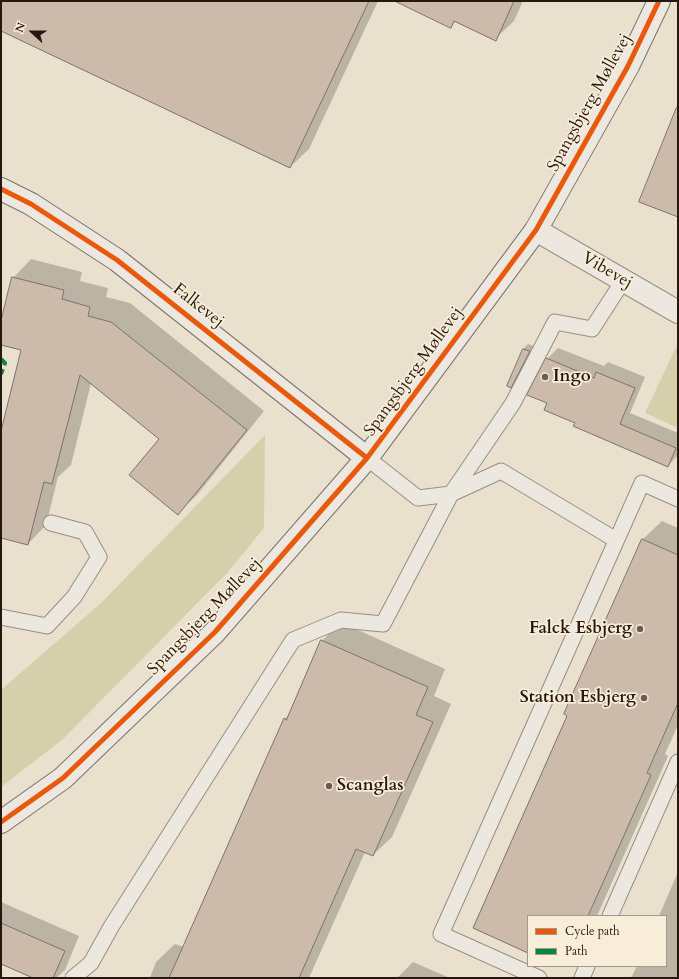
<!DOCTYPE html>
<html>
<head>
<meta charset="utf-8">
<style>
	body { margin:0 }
	#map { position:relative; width:679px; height:979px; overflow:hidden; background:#eae0ce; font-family:Cardo,serif }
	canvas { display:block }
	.frame { position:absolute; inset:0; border:2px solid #261711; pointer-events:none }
	.legend { position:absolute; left:527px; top:915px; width:140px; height:52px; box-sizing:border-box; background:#f8edd8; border:1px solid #a49788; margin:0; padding:5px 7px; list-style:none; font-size:12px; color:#261711 }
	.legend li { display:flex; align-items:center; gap:8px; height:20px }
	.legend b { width:20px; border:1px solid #a49788 }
	.north { position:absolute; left:12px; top:12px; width:40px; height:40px; -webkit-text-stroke:3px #f8edd8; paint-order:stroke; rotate:291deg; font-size:11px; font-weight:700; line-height:16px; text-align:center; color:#261711 }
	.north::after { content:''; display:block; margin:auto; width:14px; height:18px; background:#261711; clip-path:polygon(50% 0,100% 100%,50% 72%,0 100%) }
</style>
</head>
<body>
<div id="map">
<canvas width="679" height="979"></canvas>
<div class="frame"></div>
<ul class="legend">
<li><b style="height:5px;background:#e8590c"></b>Cycle path</li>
<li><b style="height:5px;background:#00873e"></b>Path</li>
</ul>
<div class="north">N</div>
</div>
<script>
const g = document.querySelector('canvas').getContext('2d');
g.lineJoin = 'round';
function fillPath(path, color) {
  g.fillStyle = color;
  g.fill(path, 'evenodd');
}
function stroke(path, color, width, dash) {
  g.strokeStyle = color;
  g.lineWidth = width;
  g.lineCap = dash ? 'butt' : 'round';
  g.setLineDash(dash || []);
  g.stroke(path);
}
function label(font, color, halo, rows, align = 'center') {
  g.font = font + ' Cardo,serif';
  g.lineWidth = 3.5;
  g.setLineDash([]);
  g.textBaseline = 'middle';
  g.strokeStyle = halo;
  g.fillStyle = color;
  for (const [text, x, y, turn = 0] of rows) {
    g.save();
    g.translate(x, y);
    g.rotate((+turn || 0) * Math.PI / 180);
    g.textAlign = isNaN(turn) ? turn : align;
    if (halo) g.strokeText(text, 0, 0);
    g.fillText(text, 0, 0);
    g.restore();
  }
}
fillPath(new Path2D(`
	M676,347L678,348V428L645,413Z
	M265,435L264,528L227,573L63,739L1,787V690L101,603Z`), '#d5d0ab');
fillPath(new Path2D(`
	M2,1H378L309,149L290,167L1,30Z
	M419,1H523L514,21L495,39L456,21L451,26Z
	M31,259L82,272L80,281L108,288L106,297L130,303L264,411L197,495L178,513L160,438L91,383L71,465L58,477L46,525L28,544L1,537V435L23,350L1,344V325L13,278Z
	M528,344L534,346L516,382L511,387L523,349Z
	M558,348L604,366L608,362L645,377L630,413L678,433V455L668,466L576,423L548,402L547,359Z
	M662,521L678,528V725L665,754L668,756L597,916H528V952L474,928L568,715L565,714L643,539Z
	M340,622L445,669L434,696L451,704L392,837L373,855L365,852L309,978H150L156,962L175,944L184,947L284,719L290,714L322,641Z
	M678,872V978H631L637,966H666V916H659Z
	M1,902L79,936L65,970L56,978H36L1,963Z
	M413,962L450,978H397Z`), '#0003');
const building = new Path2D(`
	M1,1H369L290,168L1,31Z
	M395,1H514L496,41L454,21L451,28Z
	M677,107H678V217L639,202Z
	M12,277L64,290L62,299L90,307L88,316L111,322L247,430L178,515L129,475L159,439L80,375L52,484L44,482L28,545L1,538V431L21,350L1,345V321Z
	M523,349L530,351L511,388L507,386Z
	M546,358L594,378L596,372L635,388L620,424L676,448L668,467L573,426L575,423L544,410L547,403L527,395Z
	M642,539L678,555V703L647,773L651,775L588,916H528V953L473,928L567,716L564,714Z
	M321,640L428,687L416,715L433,722L373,856L356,849L299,978H169L284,718L286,720Z
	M1,923L65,951L53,978H33L1,964Z`);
fillPath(building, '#ccbaaa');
stroke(building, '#7a736a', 1);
const lane = new Path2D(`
	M367,458L418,498L451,494L501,471L616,540
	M1,617L47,626L74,597L99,557L85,532L51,523
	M610,916L678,762
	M73,978L91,963L111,927L293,640L341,620L383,624L451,494L513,403L555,322L592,329L623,281
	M539,978L441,934L642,483L678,499
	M582,978L587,966`);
const street = new Path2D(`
	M536,230L678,312`);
const secondary = new Path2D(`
	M1,189L31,204L117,260L367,458
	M1,822L63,778L215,632L367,458L536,230L628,66L659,1`);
stroke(lane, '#968e84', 17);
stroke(street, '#968e84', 24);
stroke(secondary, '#7a736a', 24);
stroke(lane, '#ede8df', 15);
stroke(street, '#ede8df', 22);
stroke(secondary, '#ede8df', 22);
stroke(new Path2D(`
	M1,359L5,363L1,374`), '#00873e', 4, [8, 4]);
stroke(new Path2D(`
	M1,189L31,204L117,260L367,458
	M1,822L63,778L215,632L367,458L536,230L628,66L659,1`), '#e8590c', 5);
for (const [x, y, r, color] of [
	[545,377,4,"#6b5d53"],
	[640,629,4,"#6b5d53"],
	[644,698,4,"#6b5d53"],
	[329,786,4,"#6b5d53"]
]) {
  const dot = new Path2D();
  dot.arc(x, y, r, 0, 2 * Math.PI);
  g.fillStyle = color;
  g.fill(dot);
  stroke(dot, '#f8edd8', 1.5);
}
label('17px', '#261711', '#f8edd8', [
	["Spangsbjerg Møllevej",590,103,-61],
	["Vibevej",607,271,30],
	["Falkevej",198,306,38],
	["Spangsbjerg Møllevej",414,372,-54],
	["Spangsbjerg Møllevej",205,617,-46]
]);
label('bold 17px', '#261711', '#f8edd8', [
	["Ingo",553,377],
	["Falck Esbjerg",632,629,"right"],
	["Station Esbjerg",636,698,"right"],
	["Scanglas",337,786]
], 'left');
</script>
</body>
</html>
